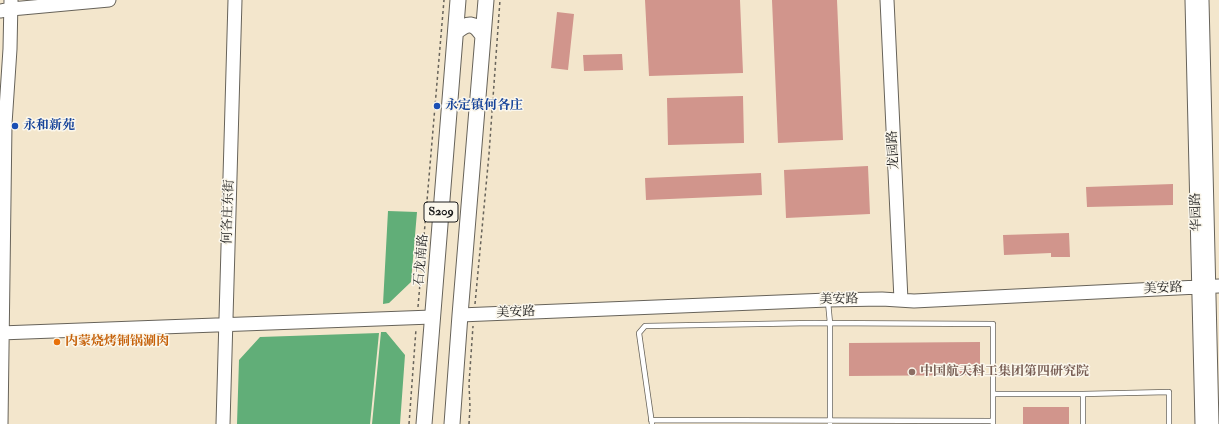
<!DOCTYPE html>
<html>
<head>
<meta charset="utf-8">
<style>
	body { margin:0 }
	canvas { display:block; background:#f3e6cc }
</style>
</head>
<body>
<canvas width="1219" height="424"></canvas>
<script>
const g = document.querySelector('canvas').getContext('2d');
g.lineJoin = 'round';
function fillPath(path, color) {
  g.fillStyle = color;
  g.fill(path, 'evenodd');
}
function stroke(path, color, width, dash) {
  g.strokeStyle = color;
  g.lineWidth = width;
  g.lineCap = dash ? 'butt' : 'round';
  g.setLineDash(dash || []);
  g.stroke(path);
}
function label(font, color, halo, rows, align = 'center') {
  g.font = font + ' "IM FELL Double Pica","Noto Serif SC",serif';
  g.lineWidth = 3;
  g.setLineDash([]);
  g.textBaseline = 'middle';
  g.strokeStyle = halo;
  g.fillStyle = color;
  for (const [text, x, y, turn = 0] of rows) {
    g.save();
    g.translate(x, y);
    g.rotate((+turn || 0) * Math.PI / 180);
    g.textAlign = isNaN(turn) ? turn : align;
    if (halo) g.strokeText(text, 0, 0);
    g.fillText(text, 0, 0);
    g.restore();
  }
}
fillPath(new Path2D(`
	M388,211L417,212L411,282L389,303L383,304Z
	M381,332H386L405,355L400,424H372Z
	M379,333L370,424H237L239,360L260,337Z`), '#61ae78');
fillPath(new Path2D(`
	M645,0H740L743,73L649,76Z
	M772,0H837L843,140L778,143Z
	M557,12L574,14L568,70L551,68Z
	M622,54L623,70L584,71L583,55Z
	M743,96L744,143L668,145L667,98Z
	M868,166L870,214L786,218L784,170Z
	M761,173L762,195L646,200L645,178Z
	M1173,184V205L1087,207L1086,187Z
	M1069,233L1070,257H1051V253L1004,255L1003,235Z
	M980,342V375L849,376V343Z
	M1023,407H1069V424H1023Z`), '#d1958c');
const lane = new Path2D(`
	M828,302L830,323V424
	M993,394H1083V424
	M1083,394L1169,392V424
	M651,420L993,421
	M652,424L639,333L645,326L814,323L993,324V424`);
const secondary = new Path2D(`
	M887,0L901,300
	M1192,0L1202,424
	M1202,0L1212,424
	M0,11L11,9L109,0
	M460,315L828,300L882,299L914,301L1219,286
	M0,333L432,317
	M1,424L5,124L10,49L11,0
	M223,424L235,0`);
const primary = new Path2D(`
	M456,32C468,22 474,22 483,36
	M424,424L458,0
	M452,424L460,315L486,0`);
stroke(lane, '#67635a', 6);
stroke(secondary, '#67635a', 15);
stroke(primary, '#67635a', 17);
stroke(new Path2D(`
	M475,304L489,154L500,0
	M418,307L444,0
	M409,424L416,329
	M469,424L470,407L469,384L473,326`), '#67635a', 1.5, [3, 3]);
stroke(lane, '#fff', 4.5);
stroke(secondary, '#fff', 13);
stroke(primary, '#fff', 15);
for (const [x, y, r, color] of [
	[437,106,4,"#1a4fb4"],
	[15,126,4,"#1a4fb4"],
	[57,342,4,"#e8710a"],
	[912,372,4,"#8d6e63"]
]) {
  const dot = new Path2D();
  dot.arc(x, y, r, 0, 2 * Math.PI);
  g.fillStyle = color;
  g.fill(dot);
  stroke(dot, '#fbf7ec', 1.5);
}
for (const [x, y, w] of [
	[441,212,34]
]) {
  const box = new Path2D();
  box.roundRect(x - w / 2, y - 10, w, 20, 3);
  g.fillStyle = '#fbf7ec';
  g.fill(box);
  stroke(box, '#1c1c1c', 1);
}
label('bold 12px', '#1c1c1c', null, [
	["S209",441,212]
]);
label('bold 13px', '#164399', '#fbf7ec', [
	["永定镇何各庄",445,106],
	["永和新苑",23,126]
], 'left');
label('13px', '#1c1c1c', '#fbf7ec', [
	["龙园路",894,150,-93],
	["何各庄东街",229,212,-88],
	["华园路",1197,212,-92],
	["石龙南路",422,260,-85],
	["美安路",1163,289,-3],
	["美安路",839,300,-1],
	["美安路",516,313,-2]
]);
label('bold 13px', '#c56008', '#fbf7ec', [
	["内蒙烧烤铜锅涮肉",65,342]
], 'left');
label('bold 13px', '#785e54', '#fbf7ec', [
	["中国航天科工集团第四研究院",920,372]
], 'left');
</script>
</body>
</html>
